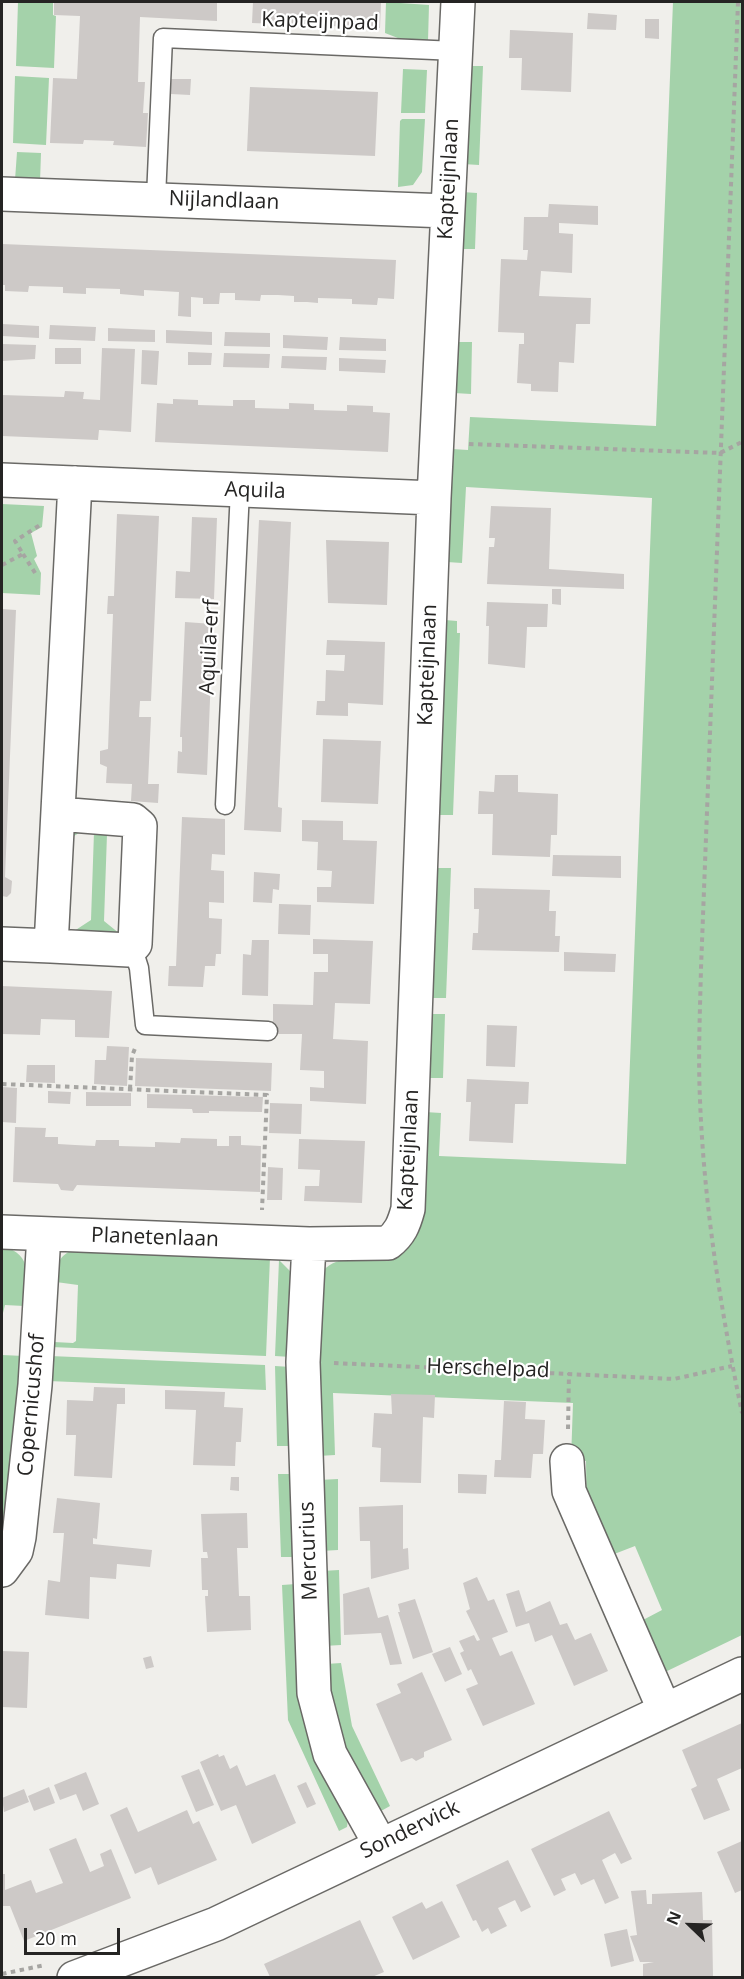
<!DOCTYPE html>
<html>
<head>
<meta charset="utf-8">
<style>
	body { margin:0 }
	#map { position:relative; width:744px; height:1979px; overflow:hidden; background:#f0efeb; font-family:"Open Sans",sans-serif }
	canvas { display:block }
	.frame { position:absolute; inset:0; border:3px solid #252423; pointer-events:none }
	.north { position:absolute; left:660px; top:1895px; width:60px; height:60px; -webkit-text-stroke:4px #fff; paint-order:stroke; rotate:293deg; font-size:16px; font-weight:700; line-height:24px; text-align:center; color:#252423 }
	.north::after { content:''; display:block; margin:auto; width:21px; height:27px; background:#252423; clip-path:polygon(50% 0,100% 100%,50% 72%,0 100%) }
	.scale { position:absolute; left:24px; top:1928px; width:96px; height:27px; box-sizing:border-box; border:3px solid #252423; border-top:0; padding-left:8px; font-size:18px; line-height:21px; white-space:nowrap; color:#252423; -webkit-text-stroke:4px #fff; paint-order:stroke }
</style>
</head>
<body>
<div id="map">
<canvas width="744" height="1979"></canvas>
<div class="frame"></div>
<div class="north">N</div>
<div class="scale">20 m</div>
</div>
<script>
const g = document.querySelector('canvas').getContext('2d');
g.lineJoin = 'round';
function fillPath(path, color) {
  g.fillStyle = color;
  g.fill(path, 'evenodd');
}
function stroke(path, color, width, dash) {
  g.strokeStyle = color;
  g.lineWidth = width;
  g.lineCap = dash ? 'butt' : 'round';
  g.setLineDash(dash || []);
  g.stroke(path);
}
function label(font, color, halo, rows, align = 'center') {
  g.font = font + ' "Open Sans",sans-serif';
  g.lineWidth = 4.5;
  g.setLineDash([]);
  g.textBaseline = 'middle';
  g.strokeStyle = halo;
  g.fillStyle = color;
  for (const [text, x, y, turn = 0] of rows) {
    g.save();
    g.translate(x, y);
    g.rotate((+turn || 0) * Math.PI / 180);
    g.textAlign = isNaN(turn) ? turn : align;
    if (halo) g.strokeText(text, 0, 0);
    g.fillText(text, 0, 0);
    g.restore();
  }
}
fillPath(new Path2D(`
	M18,2H53V15L56,16L54,68L16,66Z
	M386,2L429,5L428,41L403,40L385,33Z
	M673,2H742V1635L663,1673L643,1620L662,1610L635,1546L604,1558L587,1525L586,1461L571,1460L573,1403L333,1393L335,1455L318,1456L316,1404L323,1271C347,1242 389,1283 416,1234L425,1112L441,1113L439,1156L626,1164L652,498L466,487L462,563L447,562L452,449L468,450L470,417L656,426Z
	M467,66H483L479,165L463,164Z
	M403,69L427,70L425,113H401Z
	M15,76L49,78L46,145L13,143Z
	M402,119H425L422,172L413,185L398,187L400,121Z
	M17,152L41,153L40,182L15,180Z
	M462,192L477,193L475,249H460Z
	M456,342H472L471,394L454,393Z
	M2,504L44,506L42,527L31,533L37,556L34,559L41,573L40,595L2,593Z
	M445,620L457,621V633H460L453,815H437Z
	M72,827H127L124,838L113,830L107,834L104,921L125,938L68,935L91,920L94,832L87,828L74,836Z
	M434,868H451L446,998H429Z
	M429,1014H445L443,1078H426Z
	M2,1246C35,1255 26,1278 24,1306L5,1305L2,1317Z
	M73,1250L270,1257L266,1356L51,1347L54,1342L73,1343L76,1341L78,1285L56,1282C57,1267 57,1256 73,1250Z
	M279,1260L291,1272V1357L275,1356Z
	M2,1355L24,1356L6,1529L2,1535Z
	M50,1356L265,1365L266,1390L48,1381Z
	M275,1366L291,1367V1446H277Z
	M278,1474H292L295,1557H281Z
	M338,1479V1550L321,1551L319,1480Z
	M339,1570L341,1645L324,1646L322,1571Z
	M296,1584L348,1819L347,1827L339,1831L288,1720L282,1585Z
	M341,1663L352,1726L390,1806L381,1811L374,1806L337,1732L326,1664Z`), '#a4d2aa');
fillPath(new Path2D(`
	M54,2H217V21L140,17L138,82H145L143,113H148L146,147L113,145L114,141L84,140L83,144L50,143L53,78L77,79L80,16L54,15Z
	M253,2H381L380,28L252,23Z
	M588,13L617,15L616,30L587,29Z
	M645,19H659V39L645,38Z
	M510,30L573,33L571,92L521,90L522,58H509Z
	M171,79H191L190,95L171,94Z
	M250,87L378,92L375,156L247,151Z
	M549,204L598,206V225L559,223V233L573,234L572,273L541,271L539,296L591,298L590,324H576L574,363L559,362L558,392L531,391V384L517,383L519,344H524V333L498,332L501,259L527,260L528,250H523L524,217H548Z
	M2,244L396,260L394,299L378,298L377,305L352,304V299L318,298V303L307,302H294V296L278,295H261L260,301L235,300V293H220L219,304H203V298L191,297V317L178,316L179,292L144,290V296L120,294V289L86,288V294L63,293V287L29,286L28,292L5,291V285H2Z
	M2,324L39,326V338L2,336Z
	M50,325L96,327L95,341L49,339Z
	M108,328L155,330V342L108,341Z
	M166,330L212,332V345L166,343Z
	M225,332L270,333V347L224,346Z
	M283,335L328,337L327,350L283,348Z
	M340,337L386,339V351L339,350Z
	M2,344L36,345L35,359L2,361Z
	M55,348H81V364H55Z
	M102,348L135,349L131,432L99,430L98,440L2,436V395L64,397L65,391L84,392L83,399L100,400Z
	M142,350L159,351L157,385L141,384Z
	M188,352L212,353L211,365H188Z
	M224,353L270,354L269,368L223,367Z
	M282,356L327,357L326,370L281,368Z
	M339,358L386,360L385,373L339,371Z
	M173,399L198,400V405L233,406V400H255V408L289,409V403L314,404V410L347,411V405L373,406V412L390,413L388,452L155,442L157,403L173,404Z
	M491,506L551,508L549,569L624,574V589L487,584L489,547H494L495,538H489Z
	M117,514L159,516L151,701H140L139,717H151L148,784H159L158,803L131,801L132,784L106,783L107,767L100,764V751L108,749L113,614H107L108,596H114Z
	M192,517L217,518L214,599L175,598L176,571L190,572Z
	M259,520L291,522L278,804V807L282,808L281,832L244,830Z
	M326,540L389,542L387,605L328,603Z
	M552,589H561V605L552,604Z
	M487,602L548,604L547,627H527L525,668L488,664L489,626H486Z
	M2,609L16,610L5,877L12,881L11,893L7,897L2,896Z
	M185,622L213,624L207,775L177,773L178,751L182,752V737H180Z
	M327,640L385,642L383,705L348,703V716L316,715L317,701H325L326,670L344,671L345,655H326Z
	M323,739L381,741L378,804L321,802Z
	M495,775H518V792L558,794L557,835H551L550,857L492,855L493,814H478L479,791L494,792Z
	M182,817L225,819V855L212,854L211,870L224,871V903L209,902V918L222,919L221,954H216L215,966H205L203,987L168,986L169,966H176Z
	M302,820L343,821V840L377,841L374,904L317,902V887H331L332,871L317,870L318,842L302,841Z
	M553,855L621,856V878L552,876Z
	M254,872L280,874L279,890L273,889L272,903L253,902Z
	M474,888L550,890L549,911H556L555,936H560L559,952L472,950L473,933H478L479,909H474Z
	M279,904L311,905L310,935L278,934Z
	M313,939L373,941L370,1004L335,1003L334,1022L333,1039L368,1041L366,1104L310,1101V1087L324,1088V1071L300,1070L302,1034H273V1004L313,1005L314,972H328V954H313Z
	M252,940H269L268,996L242,995L243,954L251,955Z
	M564,952L616,954L615,972L564,971Z
	M2,986L112,991L109,1038L75,1037V1020L41,1019L40,1035L2,1034Z
	M487,1025L517,1026L515,1067L486,1066Z
	M107,1046L129,1047L127,1086L94,1084L95,1060H106Z
	M136,1058L272,1063L271,1091L135,1086Z
	M27,1065H55V1083L26,1082Z
	M467,1079L529,1082L528,1104H515L513,1143L469,1141L471,1102H466Z
	M2,1087L17,1088L16,1123L2,1122Z
	M48,1091L71,1092L70,1104L48,1103Z
	M86,1092L131,1093V1106H86Z
	M147,1094L263,1097L262,1112L209,1111V1113H193L192,1109L147,1108Z
	M270,1103L302,1104L301,1134L269,1133Z
	M15,1127L46,1128L45,1137H58V1144L75,1145L95,1146L96,1140H119V1146L155,1147V1142L180,1143L181,1138L217,1139V1146H229V1136H241V1145L261,1146L260,1192L77,1185L73,1191L61,1190L58,1184L13,1182Z
	M299,1139L365,1141L362,1203L304,1201L305,1186H319L320,1170L298,1169Z
	M268,1167L283,1168L282,1200H267Z
	M94,1387L125,1388V1404H117L112,1478L74,1476L76,1435H66L67,1400L93,1401Z
	M165,1390L225,1392L224,1407L243,1408L241,1442H236L235,1466L193,1465L196,1410L165,1409Z
	M391,1394L435,1395L434,1418L423,1417L421,1483L380,1482L381,1448L372,1447L374,1413L392,1414Z
	M504,1401L526,1402L525,1419L545,1420L543,1454H533L531,1478L494,1477L495,1460H501Z
	M458,1474L487,1475L486,1494L458,1493Z
	M231,1477H239V1491L230,1490Z
	M57,1498L100,1503L97,1539L93,1538V1544L152,1550L150,1567L117,1564L116,1579L90,1577L89,1619L45,1615L48,1580L60,1582L64,1533H53Z
	M403,1505V1549L408,1548L409,1569L371,1579L370,1541H360L359,1507Z
	M247,1513L248,1548H237L239,1596H250L251,1630L207,1632L205,1596H208V1590H202L201,1558H208L207,1552H203L201,1514Z
	M477,1577L488,1601L494,1599L508,1632L492,1638L500,1656L512,1651L535,1704L483,1726L466,1689L478,1684L471,1669L468,1671L460,1653L464,1651L459,1641L474,1635L477,1641L480,1640L466,1611L470,1609L463,1583Z
	M369,1587L378,1618L388,1615L402,1664L390,1665L381,1633L344,1635L343,1594Z
	M519,1590L526,1612L550,1601L560,1625L567,1623L575,1640L591,1633L608,1671L574,1686L552,1635L535,1642L529,1623L516,1627L506,1594Z
	M415,1599L433,1652L413,1659L398,1612H400L398,1604Z
	M450,1647L462,1674L445,1682L432,1654Z
	M2,1651L29,1652L27,1708L2,1707Z
	M151,1656L154,1667L146,1669L143,1658Z
	M422,1672L452,1740L424,1752V1757L416,1761L412,1758L401,1762L376,1704L401,1693L397,1684Z
	M742,1723V1768L717,1779L730,1810L704,1820L691,1789L697,1786L682,1750Z
	M218,1754L219,1757L224,1755L230,1769L237,1765L246,1786L275,1774L296,1823L252,1844L236,1805L221,1811L200,1762Z
	M199,1769L214,1805L196,1812L181,1776Z
	M86,1772L99,1804L83,1811L76,1794L60,1800L54,1785Z
	M306,1782L316,1804L307,1808L297,1786Z
	M49,1787L55,1803L34,1811L28,1796Z
	M24,1789L29,1802L4,1812L2,1798Z
	M127,1807L138,1832L187,1810L193,1824L199,1821L217,1860L158,1885L151,1867L135,1874L110,1815Z
	M609,1811L632,1859L621,1864L615,1853L602,1860L619,1898L605,1904L594,1879L581,1885L575,1873L561,1879L566,1890L554,1896L531,1849Z
	M76,1838L90,1872L104,1866L100,1854L111,1849L131,1898L24,1941L10,1906H2V1874H5V1890L31,1880L36,1893L63,1883L49,1849Z
	M742,1841V1890L735,1893L717,1852Z
	M508,1860L531,1907L521,1912L515,1900L498,1908L507,1926L491,1934L488,1928L482,1932L476,1920L473,1921L456,1885Z
	M646,1890L647,1904H652V1894L702,1892L703,1920H712L713,1977H643V1964L654,1962H640L630,1936L637,1935L631,1891Z
	M442,1901L460,1937L413,1960L392,1917L422,1902L426,1909Z
	M360,1920L384,1972L372,1977H270L264,1964Z
	M627,1929L634,1961L611,1967L604,1934Z`), '#cdc9c7');
const service = new Path2D(`
	M156,198L163,38L456,51
	M225,805L240,490
	M133,949L139,968L145,1025L268,1031`);
const minor = new Path2D(`
	M2,194L447,211
	M2,480L434,498
	M2,944L51,946L75,483
	M51,946L129,950L135,944L140,826L133,820L58,814
	M2,1232L309,1244L388,1243C400,1234 404,1224 408,1209L434,498L458,2
	M309,1244L303,1362L314,1693L330,1754L380,1844
	M567,1461L569,1491L664,1709
	M2,1570L16,1551L19,1537L35,1385L44,1234`);
const tertiary = new Path2D(`
	M74,1978L216,1924L742,1674`);
stroke(service, '#6a6966', 21);
stroke(minor, '#6a6966', 36);
stroke(tertiary, '#6a6966', 36);
stroke(new Path2D(`
	M738,2L701,968C700,1012 698,1056 700,1100C704,1205 721,1311 742,1413
	M469,444L720,453L742,442
	M23,554L37,576
	M2,565L23,554L15,541L40,525
	M2,1084L267,1095L262,1210
	M130,1089L132,1056L136,1046
	M334,1363L674,1379L732,1366
	M568,1429L569,1373
	M2,1974L45,1965`), '#a6a5a2', 4, [4.5, 4.5]);
stroke(service, '#fff', 18);
stroke(minor, '#fff', 33);
stroke(tertiary, '#fff', 33);
label('21px', '#252423', '#fff', [
	["Kapteijnpad",320,22,2],
	["Kapteijnlaan",449,179,-87],
	["Nijlandlaan",224,201,2],
	["Aquila",255,491,2],
	["Aquila-erf",210,647,-87],
	["Kapteijnlaan",428,665,-88],
	["Kapteijnlaan",409,1150,-87],
	["Planetenlaan",155,1238,2],
	["Herschelpad",488,1369,2],
	["Copernicushof",32,1405,-85],
	["Mercurius",309,1551,-92],
	["Sondervick",410,1830,-26]
]);
</script>
</body>
</html>
